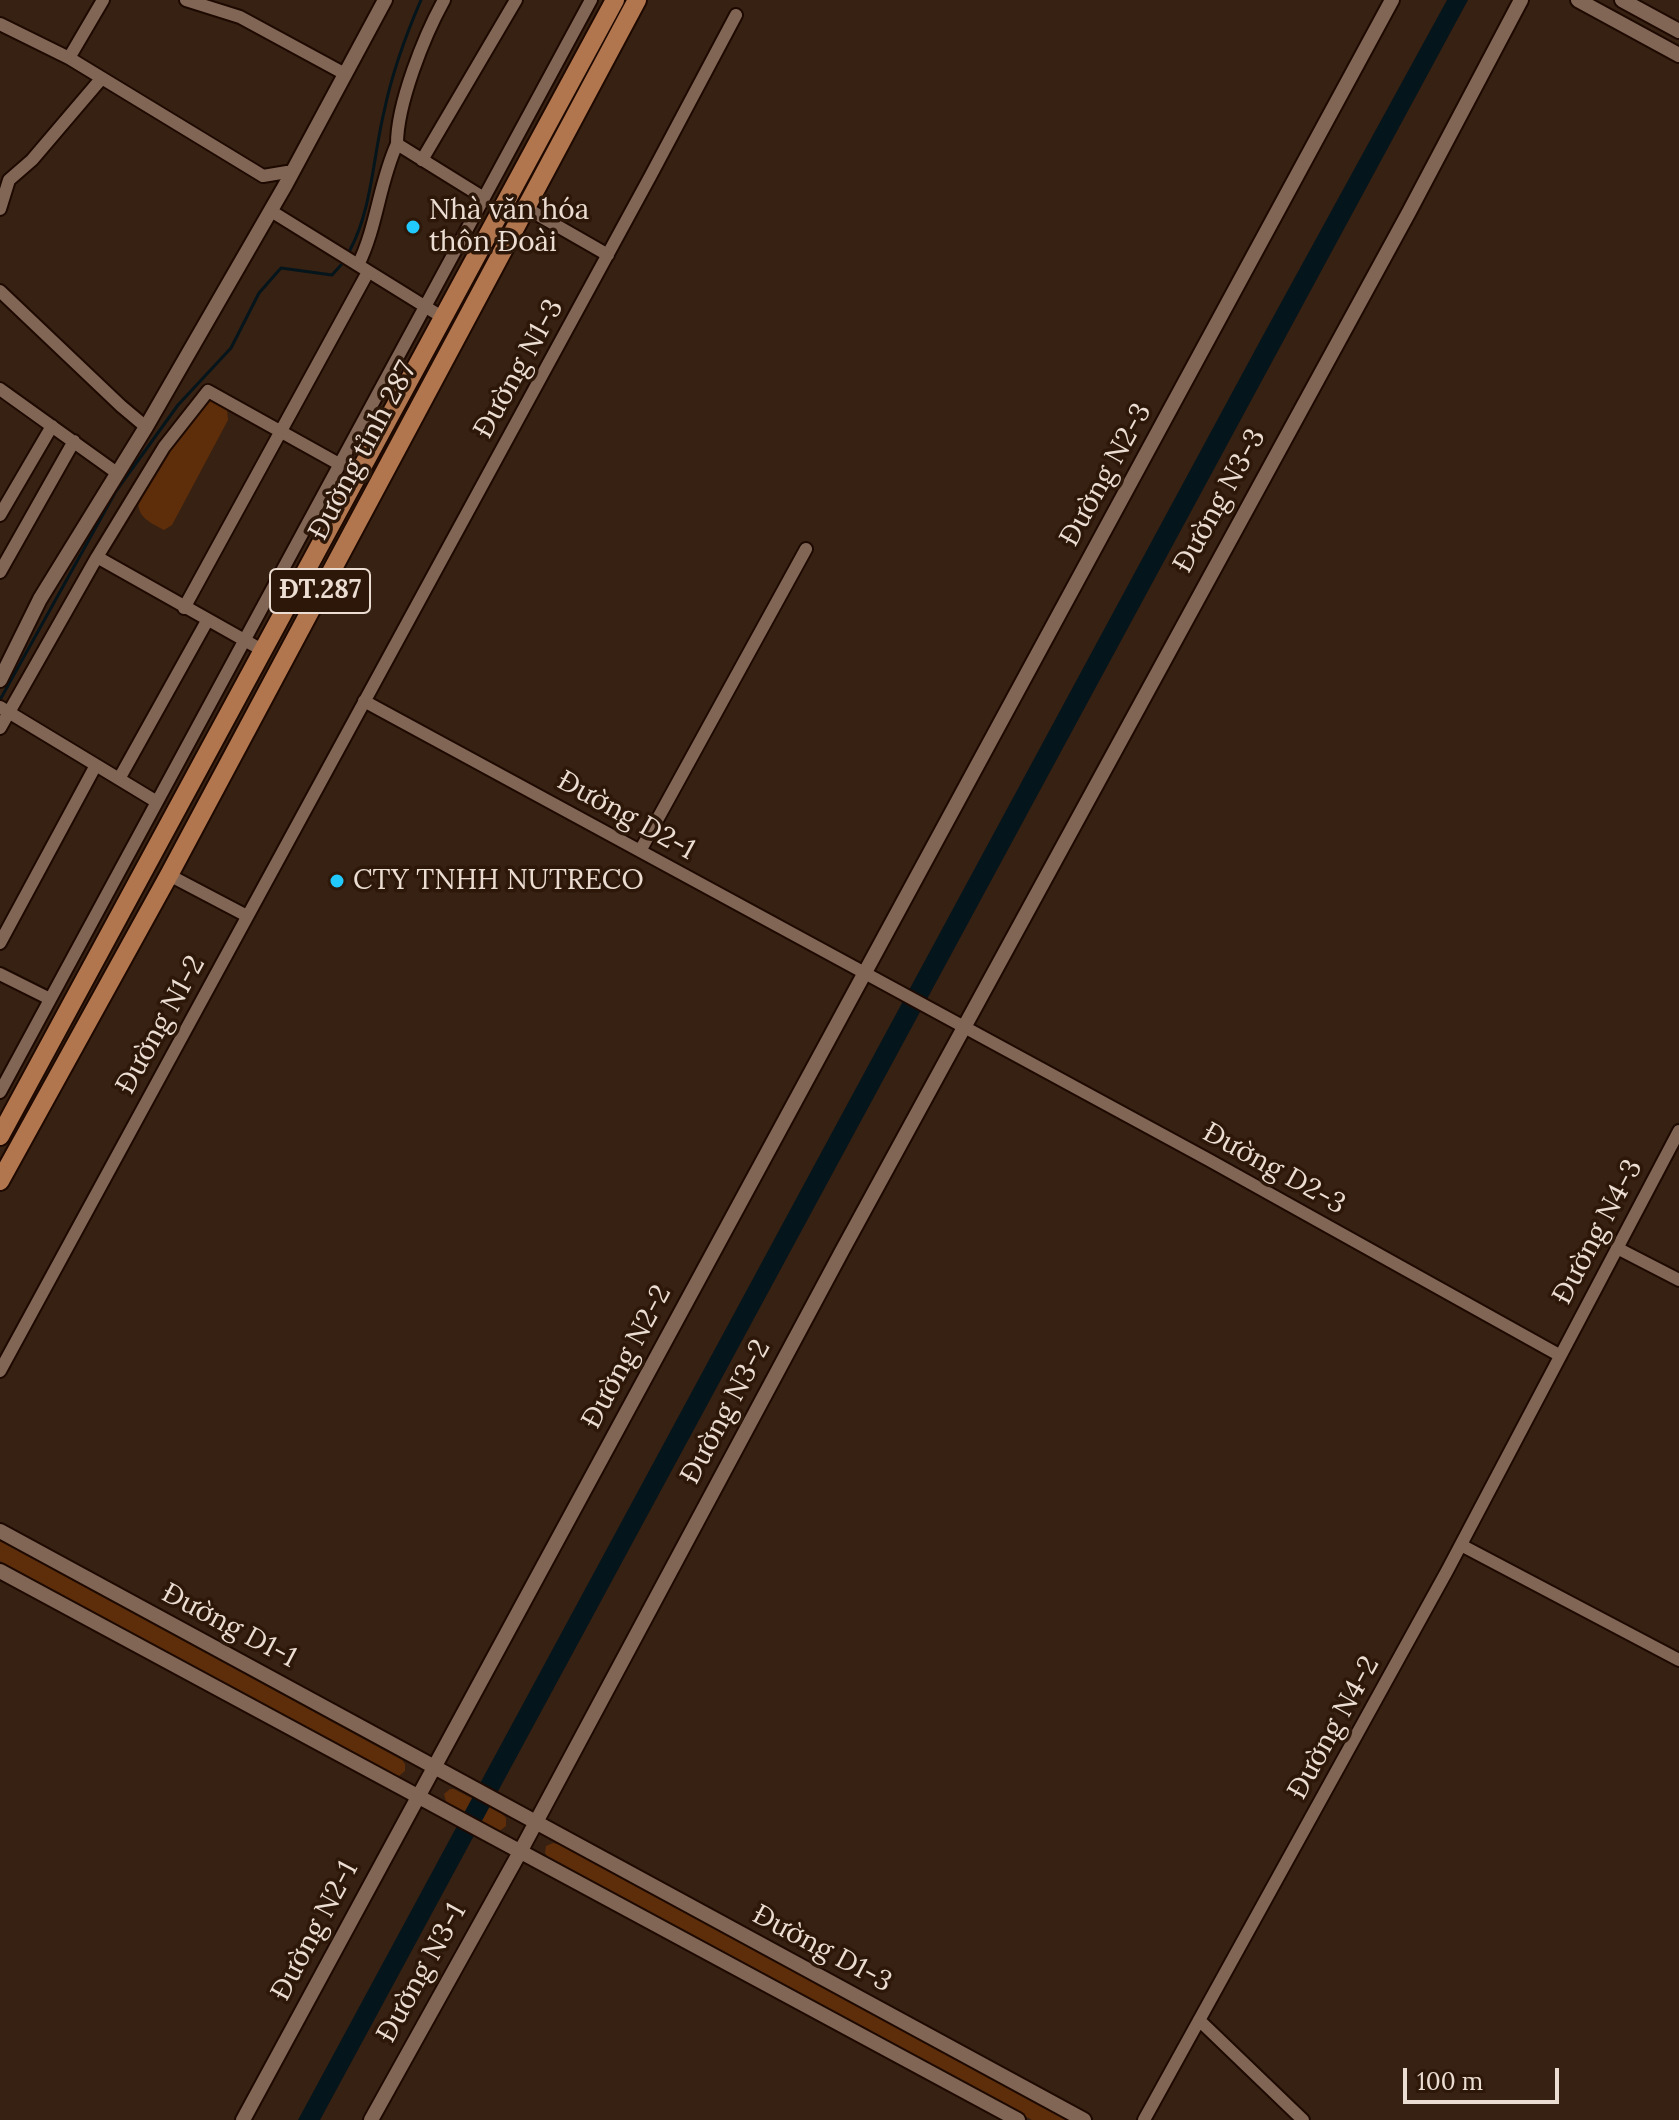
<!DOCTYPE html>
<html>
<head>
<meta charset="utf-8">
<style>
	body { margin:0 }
	#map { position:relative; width:1679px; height:2120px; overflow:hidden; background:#372112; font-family:Lora,serif }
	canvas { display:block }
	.scale { position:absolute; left:1403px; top:2068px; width:156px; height:36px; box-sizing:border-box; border:4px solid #ecddd3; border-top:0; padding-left:10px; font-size:24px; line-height:28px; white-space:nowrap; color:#ecddd3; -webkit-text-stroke:6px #2c1709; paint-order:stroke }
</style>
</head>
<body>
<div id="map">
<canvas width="1679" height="2120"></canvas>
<div class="scale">100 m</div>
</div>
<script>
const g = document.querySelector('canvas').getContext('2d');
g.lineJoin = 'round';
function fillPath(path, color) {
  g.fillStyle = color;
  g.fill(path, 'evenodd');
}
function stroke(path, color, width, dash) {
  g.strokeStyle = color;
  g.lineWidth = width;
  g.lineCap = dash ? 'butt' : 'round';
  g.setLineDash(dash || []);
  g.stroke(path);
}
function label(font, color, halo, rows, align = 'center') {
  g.font = font + ' Lora,serif';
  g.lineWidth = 7;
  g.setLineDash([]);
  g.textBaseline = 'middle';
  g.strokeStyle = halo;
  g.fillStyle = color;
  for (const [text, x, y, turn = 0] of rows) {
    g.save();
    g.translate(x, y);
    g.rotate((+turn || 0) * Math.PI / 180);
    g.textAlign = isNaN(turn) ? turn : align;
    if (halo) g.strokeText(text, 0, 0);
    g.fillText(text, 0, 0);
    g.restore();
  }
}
fillPath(new Path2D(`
	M207,399H213L227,408L228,420L172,525L164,530C149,522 135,516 139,497L180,434Z
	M0,1541L402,1760L405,1764V1771L399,1776L392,1774L0,1561Z
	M450,1789H454L502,1814L506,1818V1826L501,1830H494L447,1805L444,1794Z
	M553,1843L558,1844L1070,2120H1032L549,1859L545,1853L546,1846Z`), '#5e2e0a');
fillPath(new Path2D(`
	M1447,0H1468L320,2120H298L1260,341Z`), '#05151c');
stroke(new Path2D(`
	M350,250C372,209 373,157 384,112C392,73 405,37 421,0
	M1,698L116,491L178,405L231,348L259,293L281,268L332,275L341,265`), '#05151c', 3);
const minor = new Path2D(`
	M186,0L240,17L345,74
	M444,0C424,36 397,104 397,144L484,198
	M0,24L69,58L263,176L287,172L292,173
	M69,58L103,0
	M422,160L516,0
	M526,208L608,255
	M0,209L9,180L32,160L101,79
	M271,211L442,317
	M358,265C377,227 379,183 397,144
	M0,291L121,406L146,427
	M0,389L117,473
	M0,515L52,426
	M97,557L164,447L208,391L339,464
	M0,572L74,441
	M184,608L368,272
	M364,701L1209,1160L1559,1355
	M0,707L157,802
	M0,728L97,557L262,650
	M119,779L207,621
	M640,851L806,549
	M169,875L247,916
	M0,943L96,765
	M0,974L50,999
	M0,1092L591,0
	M1617,1248L1679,1280
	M0,1371L651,175L736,15
	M1461,1545L1679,1660
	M1199,2020L1303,2120
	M1144,2120L1447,1571L1679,1131`);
const tertiary = new Path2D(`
	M1578,0L1679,55
	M1622,0L1679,31
	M0,680L40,599L146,427L286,184L385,0
	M0,1531L1084,2120
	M0,1571L1018,2120
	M243,2120L1392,0
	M371,2120L520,1852L842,1251L1409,212L1521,0`);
const primary = new Path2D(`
	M0,1136L615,0
	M0,1181L169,875L637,0`);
stroke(minor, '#1d0900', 16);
stroke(tertiary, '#1d0900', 18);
stroke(primary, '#1d0900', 22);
stroke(minor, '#816656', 12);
stroke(tertiary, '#816656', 14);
stroke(primary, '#b2764e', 18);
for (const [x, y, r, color] of [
	[413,227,8,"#21c9fd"],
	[337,881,8,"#21c9fd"]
]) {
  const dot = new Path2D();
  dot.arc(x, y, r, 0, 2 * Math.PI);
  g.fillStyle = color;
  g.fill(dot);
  stroke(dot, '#2c1709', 3);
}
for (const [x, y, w] of [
	[320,591,100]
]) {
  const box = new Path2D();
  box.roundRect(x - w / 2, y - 22, w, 44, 6);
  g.fillStyle = '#2c1709';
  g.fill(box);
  stroke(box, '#ecddd3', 2);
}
label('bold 26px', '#ecddd3', null, [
	["ĐT.287",320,591]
]);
label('28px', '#ecddd3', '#2c1709', [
	["Nhà văn hóa",429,211],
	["thôn Đoài",429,243],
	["CTY TNHH NUTRECO",353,881]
], 'left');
label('28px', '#ecddd3', '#2c1709', [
	["Đường N1-3",519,369,-61],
	["Đường tỉnh 287",363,451,-62],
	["Đường N2-3",1106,475,-61],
	["Đường N3-3",1220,501,-61],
	["Đường D2-1",626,816,29],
	["Đường N1-2",161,1025,-61],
	["Đường D2-3",1274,1169,29],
	["Đường N4-3",1598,1232,-62],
	["Đường N2-2",627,1357,-62],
	["Đường N3-2",726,1412,-62],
	["Đường D1-1",229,1626,28],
	["Đường N4-2",1334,1728,-61],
	["Đường N2-1",315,1931,-62],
	["Đường D1-3",822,1949,28],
	["Đường N3-1",422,1973,-61]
]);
</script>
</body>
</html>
